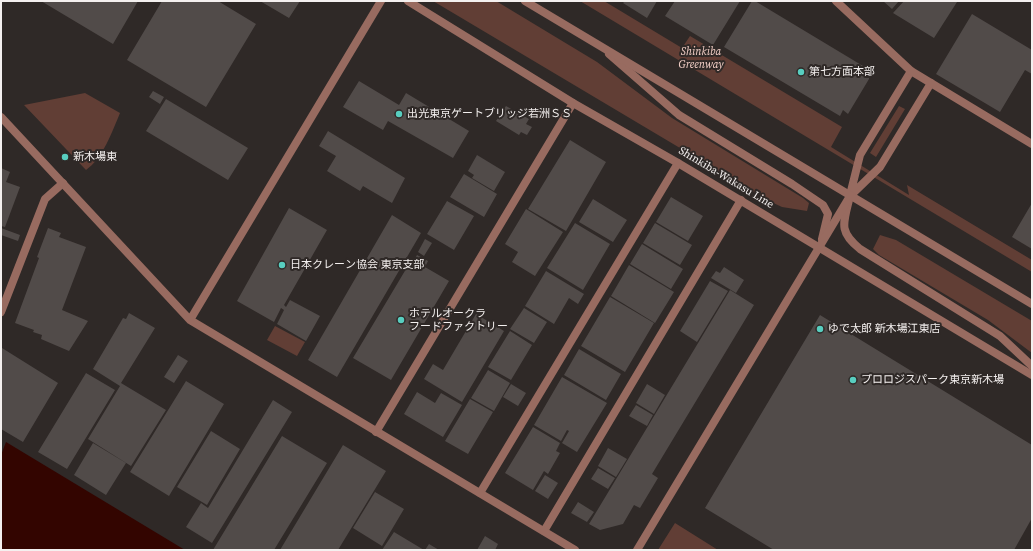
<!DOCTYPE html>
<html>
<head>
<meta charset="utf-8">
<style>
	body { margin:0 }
	#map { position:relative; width:1033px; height:551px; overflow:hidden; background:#2f2927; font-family:"Source Serif 4",serif }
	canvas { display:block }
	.frame { position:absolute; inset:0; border:2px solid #f4f0ef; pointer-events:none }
</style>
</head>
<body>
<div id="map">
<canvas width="1033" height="551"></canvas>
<div class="frame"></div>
</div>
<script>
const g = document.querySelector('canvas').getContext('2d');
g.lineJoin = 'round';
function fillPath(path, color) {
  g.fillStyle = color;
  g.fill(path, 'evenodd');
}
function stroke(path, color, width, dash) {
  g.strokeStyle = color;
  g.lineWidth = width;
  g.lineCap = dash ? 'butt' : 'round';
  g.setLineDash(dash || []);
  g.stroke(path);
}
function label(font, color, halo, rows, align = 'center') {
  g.font = font + ' "Source Serif 4","Noto Sans JP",serif';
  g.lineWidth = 4;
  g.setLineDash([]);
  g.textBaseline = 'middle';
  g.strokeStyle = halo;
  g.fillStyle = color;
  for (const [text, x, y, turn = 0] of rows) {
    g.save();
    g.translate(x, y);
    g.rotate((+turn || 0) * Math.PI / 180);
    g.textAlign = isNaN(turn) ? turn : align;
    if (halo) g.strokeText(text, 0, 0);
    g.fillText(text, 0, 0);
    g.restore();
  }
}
fillPath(new Path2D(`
	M433,1H496L597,62L672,118L803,198L809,203L807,211L782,207L769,201Z
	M580,1H604L682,48L690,36L842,127L831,147L909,195L907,185L1032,260V272Z
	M85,93L120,113C112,132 103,158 86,170L24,105Z
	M899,106L905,109L876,157L870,153Z
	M880,235L896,240L1032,321V353L988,320L879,255L873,249Z
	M275,326L305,342L297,356L267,340Z
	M675,523L718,550H719H658Z`), '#613e35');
fillPath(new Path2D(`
	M6,442L185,550H1V455Z`), '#330500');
fillPath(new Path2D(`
	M41,1H138L113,44Z
	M162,1H218L256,24L206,107L127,60Z
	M260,1H300L289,18Z
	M625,1H657L647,18L623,3Z
	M675,1H740L713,45L665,16Z
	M752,1H755L868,69L869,79L848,114L843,110L840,116L724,47Z
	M883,1H899L892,9Z
	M904,1H955L957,2L934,38L893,13Z
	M972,14L1032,50V74L1025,70L1000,112L936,74Z
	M359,81L399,105L406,93L469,131L453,158L388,121L383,130L343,107Z
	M153,91L164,97L160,104L149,97Z
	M166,99L248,148L228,180L146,131Z
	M506,106L529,119L526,124L532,127L527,135L521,132L519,135L496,121Z
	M328,131L405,178L392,203L363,186L360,191L327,171L336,156L319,146Z
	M570,140L606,162L566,231L528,209Z
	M477,155L505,172L494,191L472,178L474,175L468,171Z
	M1,168L10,172L6,182L20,187L5,227L1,226Z
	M464,174L497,194L484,217L450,197Z
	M671,197L703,216L688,241L656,222Z
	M593,199L627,220L613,242L579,222Z
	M447,201L474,216L454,250L427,234Z
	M1032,203V249L1012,237Z
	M289,208L327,230L284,305L286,307L290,300L320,316L306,341L277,324L284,310L281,308L274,322L237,301Z
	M526,209L563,232L535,276L512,262L518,252L505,244Z
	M392,215L421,233L337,377L308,360Z
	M575,223L610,244L583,290L547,268Z
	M655,223L692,245L680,265L643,243Z
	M1,228L20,235L18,241L1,235Z
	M48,228L61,233L59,237L86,247L62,310L88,321L69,351L41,339L42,335L33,332L34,330L15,323L39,258L37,257Z
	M425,239L432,243L424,256L418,252Z
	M642,244L683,269L671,289L630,264Z
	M417,255L428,261L425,267L449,281L391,380L353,358L412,259L414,261Z
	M629,265L674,292L655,323L611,296Z
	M724,267L744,280L736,293L711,278L716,271L720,273Z
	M546,271L584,294L578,304L569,298L554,324L525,306Z
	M710,281L728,291L697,342L680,331Z
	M730,290L754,305L652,474L658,478L640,508L634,505L623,524L600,530L589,524Z
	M610,297L654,323L625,372L581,346Z
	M524,308L547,322L534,343L510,329Z
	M129,313L155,328L121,383L166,410L131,466L88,439L120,386L93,369L123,318L126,319Z
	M476,314L504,331L462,402L424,379L433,364L443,370Z
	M820,315L1032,445V518L1014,550H774L705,508Z
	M510,331L532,345L511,380L488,367Z
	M2,348L58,383L23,442L1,429Z
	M579,349L621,374L606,400L564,375Z
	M178,355L188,361L174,383L164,377Z
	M488,370L510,383L494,411L471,398Z
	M86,373L115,390L67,469L38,452Z
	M562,377L607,403L577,452L562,443L569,431L567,430L561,441L534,425Z
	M186,381L224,404L169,496L130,472Z
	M511,384L526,393L518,406L503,397Z
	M647,384L665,395L654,414L636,403Z
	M417,392L435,403L441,393L462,405L443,437L404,414Z
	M470,399L493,412L468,454L445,441Z
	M273,400L292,412L212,543L186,527L201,503L208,508Z
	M636,405L653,415L647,426L629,416Z
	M533,427L560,443L556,451L560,453L548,474L544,471L533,490L505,473Z
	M211,431L240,449L207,505L177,487Z
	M282,436L327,463L274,550H213Z
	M93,443L126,463L106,495L74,475Z
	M343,445L386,471L338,550H280Z
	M608,448L627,459L616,477L598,466Z
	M598,468L615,478L608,489L591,479Z
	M545,475L558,483L548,499L535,491Z
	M375,492L404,509L382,546L353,528Z
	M578,502L594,512L587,522L571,513Z
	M394,532L424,550H382Z
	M485,536L498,544L495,550H477Z
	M429,544L439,550H425Z`), '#514b49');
stroke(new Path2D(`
	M609,54L679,115L792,184L823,205L828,214L822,239
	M849,200C843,224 839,232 860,249L1000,336L1032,366`), '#986b60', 8);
stroke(new Path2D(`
	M850,195L860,155L911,71
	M1,312L45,199L63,183
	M376,432L573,103
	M480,493L678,163
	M544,531L741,200
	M637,550L850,196L880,167L931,83`), '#986b60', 8);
stroke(new Path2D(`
	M408,1L573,103L678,163L1032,375
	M525,1L1032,304
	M836,1L911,71L1032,144
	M1,117L190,320L575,550
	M190,320L381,1`), '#986b60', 8);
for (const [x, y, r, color] of [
	[801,72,4,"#58cec0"],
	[399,114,4,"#58cec0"],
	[65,157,4,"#58cec0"],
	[282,265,4,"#58cec0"],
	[401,320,4,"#58cec0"],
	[820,329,4,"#58cec0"],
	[853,380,4,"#58cec0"]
]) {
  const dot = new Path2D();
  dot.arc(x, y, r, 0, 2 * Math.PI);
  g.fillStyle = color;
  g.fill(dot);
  stroke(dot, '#2f2927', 1.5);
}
label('italic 11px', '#f7d3ca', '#2f2927', [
	["Shinkiba",701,52],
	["Greenway",701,65]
]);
label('11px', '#f4f0ef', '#2f2927', [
	["第七方面本部",809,72],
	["出光東京ゲートブリッジ若洲ＳＳ",407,114],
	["新木場東",73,157],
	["日本クレーン協会 東京支部",290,265],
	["ホテルオークラ",409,314],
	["フードファクトリー",409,327],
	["ゆで太郎 新木場江東店",828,329],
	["プロロジスパーク東京新木場",861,380]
], 'left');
label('11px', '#f4f0ef', '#2f2927', [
	["Shinkiba-Wakasu Line",726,178,31]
]);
</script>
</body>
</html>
